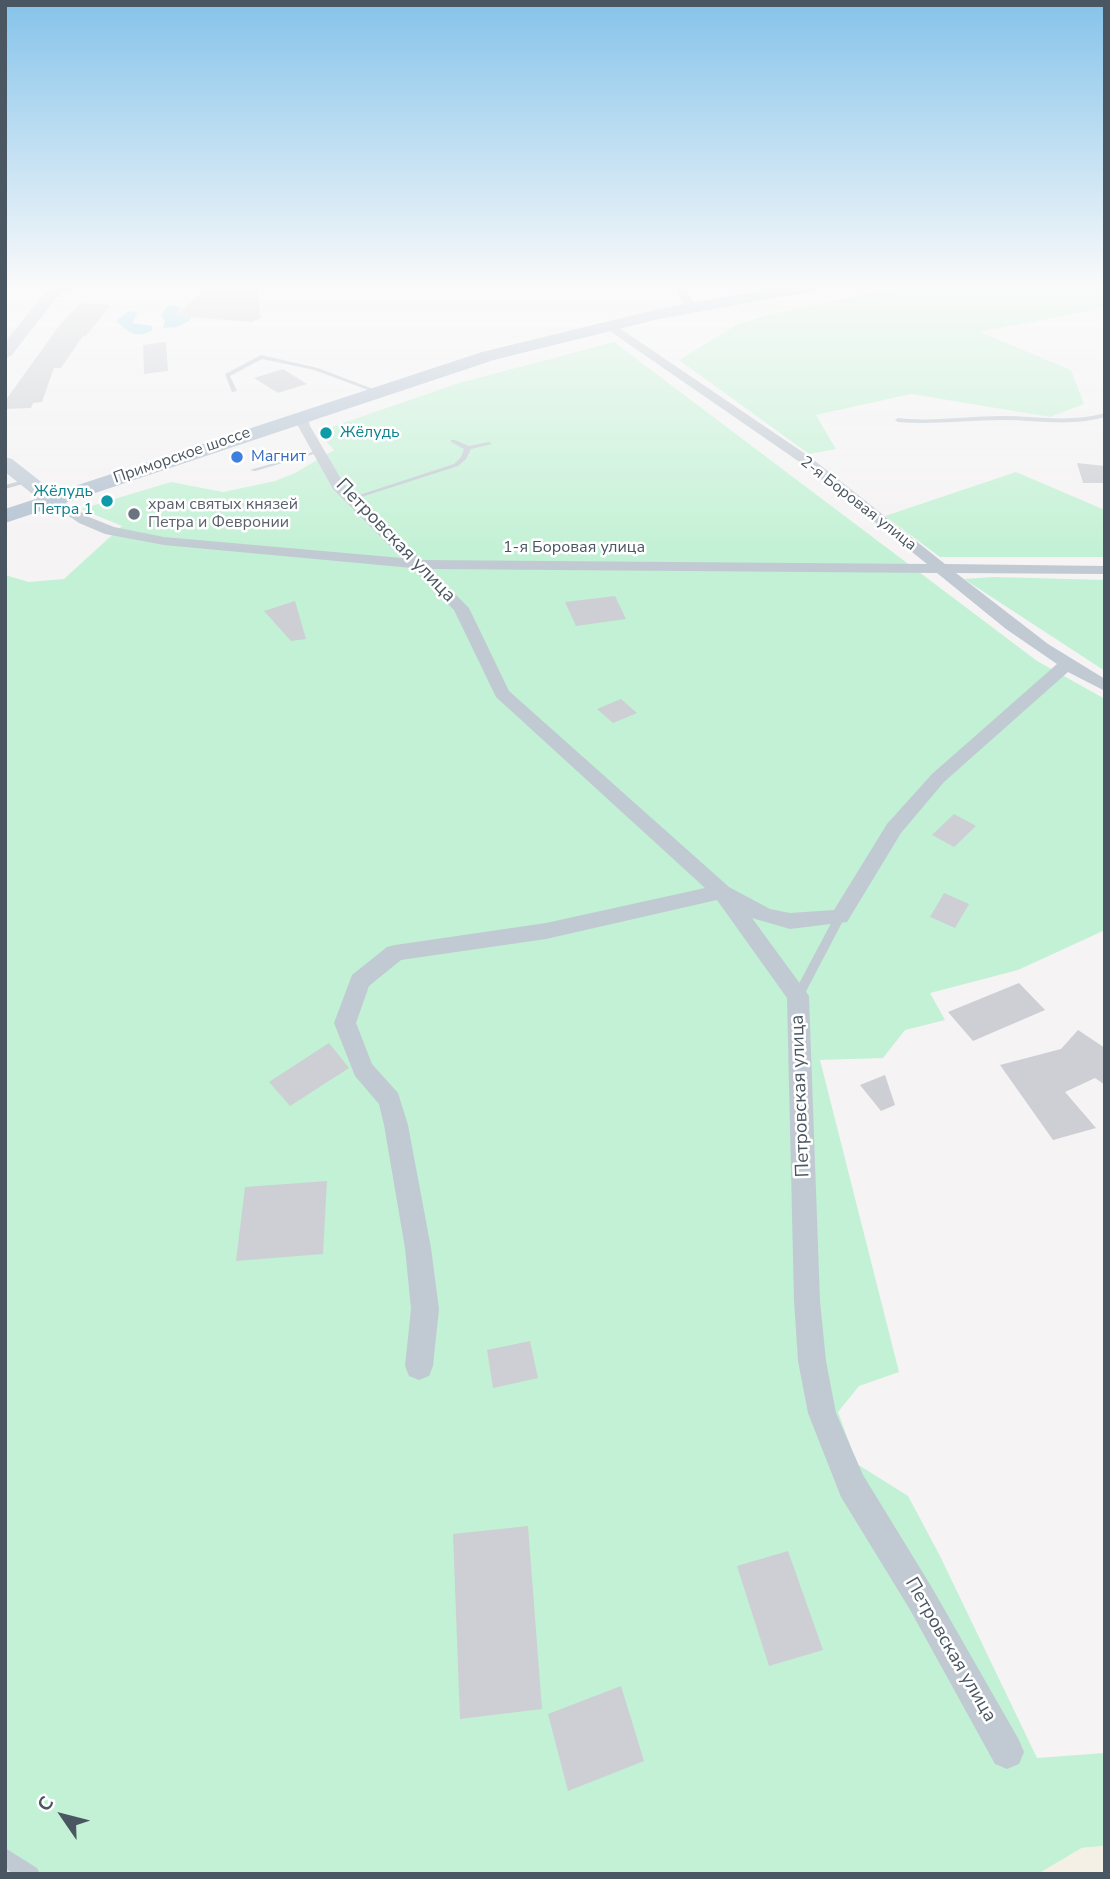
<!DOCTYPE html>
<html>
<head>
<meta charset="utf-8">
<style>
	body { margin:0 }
	#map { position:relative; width:1110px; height:1879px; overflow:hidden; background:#f5f3f3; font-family:"Nunito Sans",sans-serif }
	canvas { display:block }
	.frame { position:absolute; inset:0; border:7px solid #4a5661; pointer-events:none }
	.north { position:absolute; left:28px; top:1781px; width:70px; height:70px; -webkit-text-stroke:5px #fff; paint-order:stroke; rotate:305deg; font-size:19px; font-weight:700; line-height:28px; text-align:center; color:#4a5661 }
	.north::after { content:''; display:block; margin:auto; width:24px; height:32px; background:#4a5661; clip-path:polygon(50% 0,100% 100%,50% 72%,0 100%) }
</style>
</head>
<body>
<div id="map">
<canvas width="1110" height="1879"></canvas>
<div class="frame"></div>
<div class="north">С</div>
</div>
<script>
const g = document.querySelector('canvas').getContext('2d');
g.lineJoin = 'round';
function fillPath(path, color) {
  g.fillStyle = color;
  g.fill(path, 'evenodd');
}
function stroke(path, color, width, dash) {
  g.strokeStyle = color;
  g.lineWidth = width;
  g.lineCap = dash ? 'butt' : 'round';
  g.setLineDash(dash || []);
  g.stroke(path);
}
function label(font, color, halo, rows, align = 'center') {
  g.font = font + ' "Nunito Sans",sans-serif';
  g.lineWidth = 5;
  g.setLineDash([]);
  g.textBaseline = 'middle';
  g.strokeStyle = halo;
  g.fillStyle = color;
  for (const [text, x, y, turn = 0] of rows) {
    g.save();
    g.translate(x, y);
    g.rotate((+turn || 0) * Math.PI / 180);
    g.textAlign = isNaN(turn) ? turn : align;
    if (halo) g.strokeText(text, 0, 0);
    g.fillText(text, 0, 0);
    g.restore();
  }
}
fillPath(new Path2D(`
	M899,287H1105V308L980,332L1071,370L1084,404L1050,417L911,394L816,415L836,449L809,454L679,360L738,324L767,315Z
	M614,342L1037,661L1105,699V930L1018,970L930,993L945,1020L905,1030L883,1058L820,1060L899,1372L859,1386L838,1412L857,1464L908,1496L940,1556L1037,1758L1105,1753V1846L1082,1848L1038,1874H5V575L29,582L64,579L122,526L81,509L171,482L223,492L275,481L295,473L334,450L317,432L459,383Z
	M1016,472L1105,510V557H940L885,516Z
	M994,577L1105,580V671L964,579Z`), '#c3f1d5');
fillPath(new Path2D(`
	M1105,1846V1874H1038L1082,1848Z`), '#f5f0e5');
fillPath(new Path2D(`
	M174,305L181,308L176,316L190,317L191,320L177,327L163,328L165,321L161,316L167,306Z
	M129,311L136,312L137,315L132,323L152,326V330C137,340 127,331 116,321Z`), '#90daee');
fillPath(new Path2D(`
	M207,287H257L261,318L252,322L176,316Z
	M80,303L111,305L86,336H83L61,368H54L42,402L33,403L31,408L5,409V401L59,326Z
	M166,342L168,371L144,374L143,345Z
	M283,369L307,384L278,393L254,378Z
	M1077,463L1105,466V483H1083Z
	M615,596L626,619L576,626L565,602Z
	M295,601L306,639L291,641L264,611Z
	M621,699L637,713L613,723L597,709Z
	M954,814L976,826L954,847L932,835Z
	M944,893L969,904L955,928L930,917Z
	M1019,983L1045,1010L973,1041L948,1012Z
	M1078,1030L1105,1048V1085L1095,1078L1065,1092L1096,1128L1053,1140L1000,1065L1061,1049Z
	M329,1043L349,1068L290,1106L269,1082Z
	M885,1075L895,1105L881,1111L860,1085Z
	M327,1181L323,1254L236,1261L245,1187Z
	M530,1341L538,1378L493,1388L487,1350Z
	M528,1526L542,1709L460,1719L453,1534Z
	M788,1551L823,1650L769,1666L737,1566Z
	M621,1686L644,1761L568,1791L548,1714Z`), '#cdcfd5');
fillPath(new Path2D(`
	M261,355L318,368L381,392L376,393L314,370L262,359L230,376L237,391L232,392L225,374Z
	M1105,413V417C1070,427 1037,420 1002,420C967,420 933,425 898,422L895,420L898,418C933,422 967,416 1002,416C1037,416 1070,423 1105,413Z
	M451,440H455L469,446L489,442L492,444L471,449L466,459L458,466L352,500L347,499L454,464L461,457L464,449L451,442Z
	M316,451L321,452L255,471L250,470Z
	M28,479L31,481L30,482L5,489V485Z
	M840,913L845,917L802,999H794L793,996L794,993L836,914Z
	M5,1848L37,1868L40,1874H14L5,1868Z`), '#c1cad2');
fillPath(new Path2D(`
	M53,287H81L57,292L53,291Z
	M675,287H685L697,309L696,311H688Z
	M604,323H612L810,457L945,564L1105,566V574L956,573L1048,644L1105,679V691L1068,672L944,782L901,833L847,922L790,929L752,918L809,996L820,1301L826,1361L836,1413L863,1475L931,1586L1019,1740L1024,1752L1019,1764L1007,1769L995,1764L909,1608L841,1497L808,1413L798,1361L794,1301L787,998L717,900L546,939L401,960L369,986L356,1023L372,1064L398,1093L408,1125L431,1248L439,1309L433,1366L429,1376L419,1380L409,1376L405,1366L411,1309L405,1248L384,1125L379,1104L355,1076L334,1023L352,975L387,947L395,945L546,923L705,888L496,697L454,610L412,568L164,545L105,534L79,523L45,500L52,496L57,497L89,517L114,527L164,537L402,558L333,489L298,426L296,416L302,412L308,416L310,426L344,484L421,560L927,564L801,463L604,327ZM430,569L937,573L1006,629L1057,664L932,774L887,824L834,910L790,913L770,909L729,887L509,691L469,608Z`), '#c1cad2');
fillPath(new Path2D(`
	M50,287H65L11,356L5,358V342Z
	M5,457L12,459L59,496L62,500L59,504H45L5,472Z`), '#c1cbd6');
fillPath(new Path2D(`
	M778,287H816L808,292L659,319L494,360L5,523V509L482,352L659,309Z`), '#b3c2d1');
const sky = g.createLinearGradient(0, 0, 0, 551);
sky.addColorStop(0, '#85c3ea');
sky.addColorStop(0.52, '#fafafa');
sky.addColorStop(1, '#fafafa00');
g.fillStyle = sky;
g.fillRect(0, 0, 1110, 551);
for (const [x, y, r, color] of [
	[326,433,7,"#0f9aa8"],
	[237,457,7,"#3f7fe0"],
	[107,501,7,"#0f9aa8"],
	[134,514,7,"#6b7280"]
]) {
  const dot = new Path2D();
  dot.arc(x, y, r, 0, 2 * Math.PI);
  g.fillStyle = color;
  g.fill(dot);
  stroke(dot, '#fff', 2.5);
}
label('16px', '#0d838f', '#fff', [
	["Жёлудь",340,433],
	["Жёлудь",93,492,"right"],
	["Петра 1",93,510,"right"]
], 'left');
label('16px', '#4a5661', '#fff', [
	["Приморское шоссе",182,456,-19],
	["2-я Боровая улица",858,504,38],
	["1-я Боровая улица",574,548]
]);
label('16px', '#366cbe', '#fff', [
	["Магнит",251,457]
], 'left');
label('16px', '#5b616d', '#fff', [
	["храм святых князей",148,505],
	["Петра и Февронии",148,523]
], 'left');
label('19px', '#4a5661', '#fff', [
	["Петровская улица",395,541,46],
	["Петровская улица",801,1096,-92],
	["Петровская улица",950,1650,60]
]);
</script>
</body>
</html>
